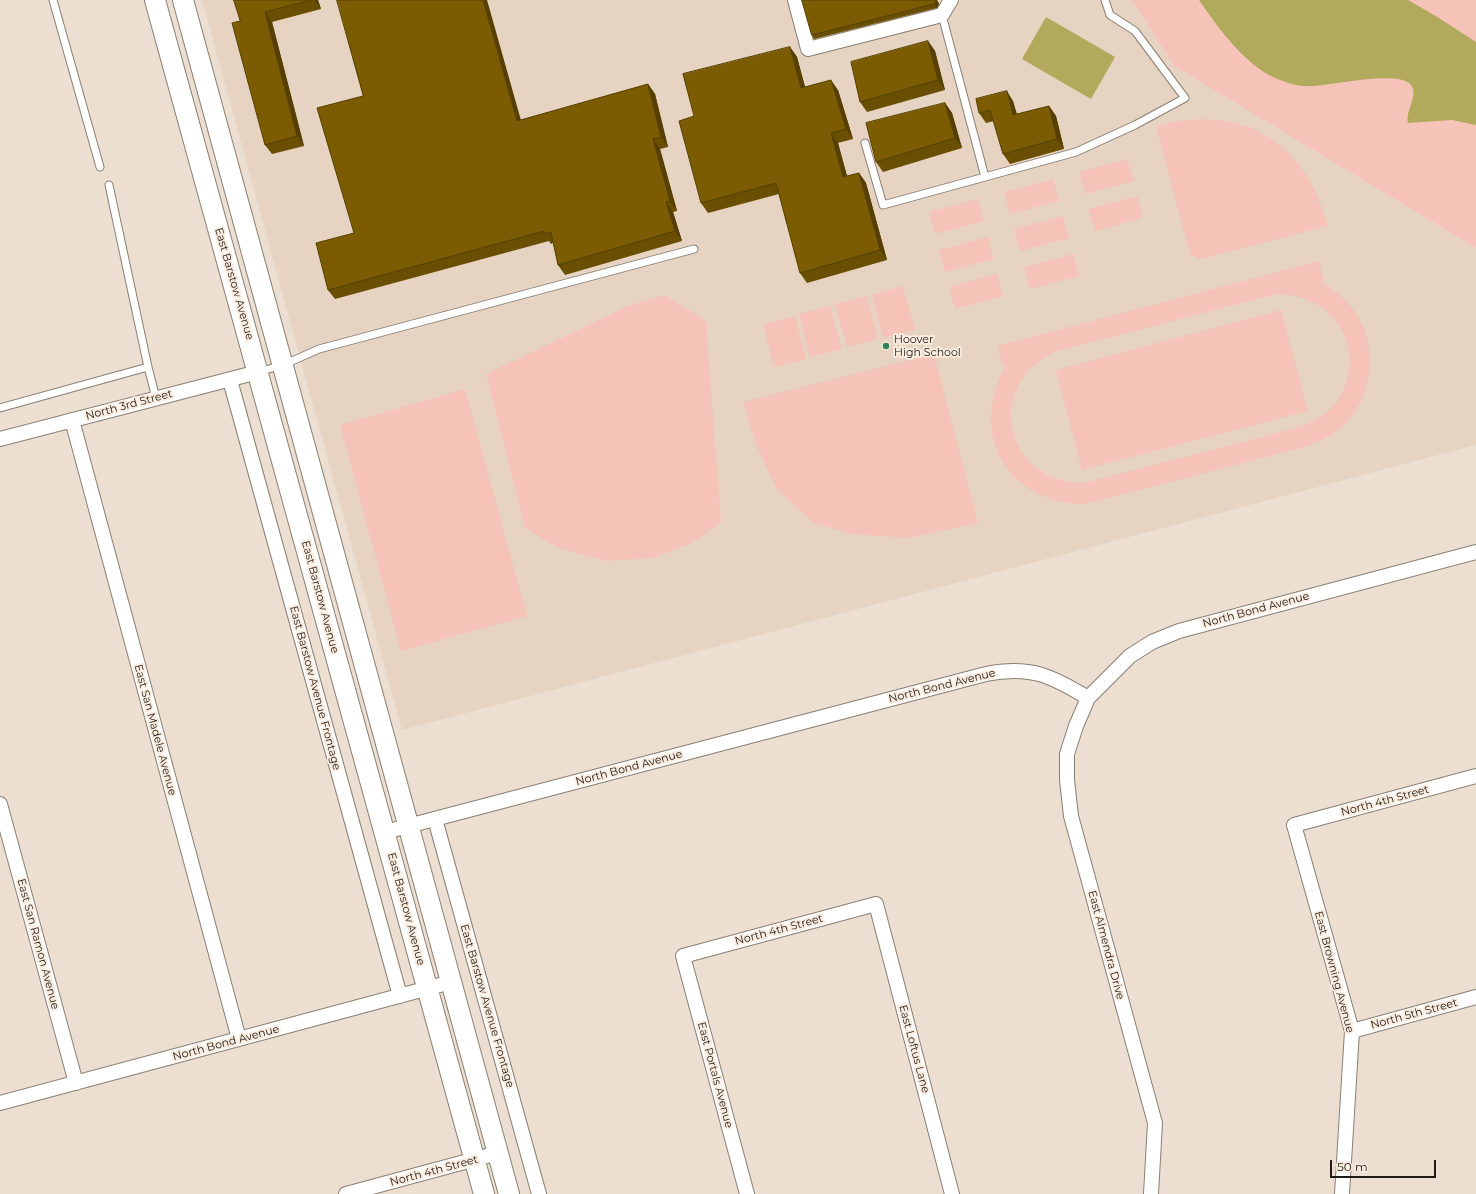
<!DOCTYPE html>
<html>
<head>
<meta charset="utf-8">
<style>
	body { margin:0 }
	#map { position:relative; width:1476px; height:1194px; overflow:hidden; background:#ecdfd2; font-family:Montserrat,sans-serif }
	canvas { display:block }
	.scale { position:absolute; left:1330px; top:1160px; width:106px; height:18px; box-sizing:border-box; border:2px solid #1e1a15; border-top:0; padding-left:5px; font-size:12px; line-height:14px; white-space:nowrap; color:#1e1a15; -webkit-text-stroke:3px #faecdf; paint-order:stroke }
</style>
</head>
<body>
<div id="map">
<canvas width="1476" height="1194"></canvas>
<div class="scale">50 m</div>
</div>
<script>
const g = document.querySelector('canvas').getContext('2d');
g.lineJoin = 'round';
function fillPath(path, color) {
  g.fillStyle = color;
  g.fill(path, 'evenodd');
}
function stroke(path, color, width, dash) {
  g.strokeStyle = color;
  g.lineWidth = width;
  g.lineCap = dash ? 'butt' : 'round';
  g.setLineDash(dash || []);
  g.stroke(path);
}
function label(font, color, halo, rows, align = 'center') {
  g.font = font + ' Montserrat,sans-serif';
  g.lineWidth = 4;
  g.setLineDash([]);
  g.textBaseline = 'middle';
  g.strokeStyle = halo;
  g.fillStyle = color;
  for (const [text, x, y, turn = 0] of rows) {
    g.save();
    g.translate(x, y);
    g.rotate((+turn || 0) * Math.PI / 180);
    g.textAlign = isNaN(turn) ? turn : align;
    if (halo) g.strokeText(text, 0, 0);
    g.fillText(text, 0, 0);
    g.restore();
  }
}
fillPath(new Path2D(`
	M202,0H1132L1174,66L1476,248V445L402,730Z`), '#e6d3c1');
fillPath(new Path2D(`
	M1132,0H1476V248L1174,66Z
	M1203,119C1218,120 1234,121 1248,127C1293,143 1316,183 1328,226L1200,259L1190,254L1156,127L1177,121Z
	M1127,159L1134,181L1085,194L1079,172Z
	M1053,179L1059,201L1010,214L1004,192Z
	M1137,196L1143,218L1095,231L1088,209Z
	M978,199L984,221L935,234L929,212Z
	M1063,216L1069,238L1020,251L1014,229Z
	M988,237L993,259L945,272L939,250Z
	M1073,254L1079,276L1030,289L1024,267Z
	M1319,261L1324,280L1320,282C1329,287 1338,292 1345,300C1379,333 1378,391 1345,424C1333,435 1320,442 1305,447L1085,504C1006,504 968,433 1006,365L1002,366L997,346ZM1277,294C1360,295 1378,400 1300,427L1084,483C1001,483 983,377 1061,350Z
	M997,274L1003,296L955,309L949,287Z
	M903,286L915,330L883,338L872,295Z
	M665,295L706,321L721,523L690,544L653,558L606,561L559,548L525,528L486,374L628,306Z
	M867,296L878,339L847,347L835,304Z
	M830,306L842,349L810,357L799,314Z
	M1281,310L1308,411L1082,470L1056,370Z
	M795,316L806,359L774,367L763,324Z
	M934,354L978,523L908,538L851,534L812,522L776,488L757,447L743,402Z
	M465,389L527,616L401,651L340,425Z`), '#f6c3b9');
fillPath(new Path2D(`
	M1199,0H1408L1439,18L1476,42V125L1452,120L1408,123C1405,110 1419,96 1411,85C1400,69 1329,86 1310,86C1301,87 1291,84 1283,81C1249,71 1218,28 1199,0Z
	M1046,17L1115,57L1091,99L1022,59Z`), '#b1a95b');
const lane = new Path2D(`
	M53,0L100,167
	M942,15L985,177
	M865,143L883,205L1076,152L1135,125L1185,98L1135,31L1110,15L1105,0
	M109,185L148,367
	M258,372L283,365L319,349L694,249
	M0,408L148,367L156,398`);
const street = new Path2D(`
	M795,0L808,49L942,15L951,0
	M230,380L400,996
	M72,420L239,1039
	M0,439L258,372
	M0,804L76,1083
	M435,819L539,1194
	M385,832L986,674C1030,665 1052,676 1088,698
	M1352,1031L1476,997
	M0,1103L451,982
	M346,1194L498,1153
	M747,1194L683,956L876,904L952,1194
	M1151,1194L1155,1123L1071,816L1067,780V754L1076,726L1088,698L1130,656L1152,642L1179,631L1476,552
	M1342,1194L1352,1031L1294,825L1476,776`);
const secondary = new Path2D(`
	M155,0L484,1194
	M183,0L509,1194`);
stroke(lane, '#8a7f73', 9);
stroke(street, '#8a7f73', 16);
stroke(secondary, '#8a7f73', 22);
stroke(lane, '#fff', 7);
stroke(street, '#fff', 14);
stroke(secondary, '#fff', 20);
fillPath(new Path2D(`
	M234,0H318L321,9L272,22L304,146L272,154L265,145L240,21Z
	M802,0H937L939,4L937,8L814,39L812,35Z
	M928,41L935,51L945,90L867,112L860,102Z
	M790,47L797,57L805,87L838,90L853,139L838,143L847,176L859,173L866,183L887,260L807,283L800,273L779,194L708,213L701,203L694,116Z
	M648,84L655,94L668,147L660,149L677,211L673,212L682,241L565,275L558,265L553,243L551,244L549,241L335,299L328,290L354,233L521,120Z
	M1013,101L1017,114L1049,106L1056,116L1064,149L1010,164L1003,154L994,121L986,123L979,113Z
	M945,103L952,113L962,148L883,172L876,162Z`), '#6a4f02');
fillPath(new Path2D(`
	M314,0H318L321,9Z
	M483,0H487L524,131L517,121Z
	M936,0H937L939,4L937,8L934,4Z
	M265,12L272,22L304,146L297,136Z
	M928,41L935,51L945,90L938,80Z
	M790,47L797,57L808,98L801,88Z
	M831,80L838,90L853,139L846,129Z
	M648,84L655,94L668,147L661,137Z
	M1007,91L1013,101L1019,125L1013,115Z
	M945,103L952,113L962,148L955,138Z
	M1049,106L1056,116L1064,149L1057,139Z
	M831,133L838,143L850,187L843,177Z
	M653,139L660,149L677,211L670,201Z
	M859,173L866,183L887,260L880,250Z
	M666,202L673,212L682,241L675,231Z`), '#564001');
const building = new Path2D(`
	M234,0H311L265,12L297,136L265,145L232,23L240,21Z
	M337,0H483L517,121L648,84L661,137L653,139L670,201L666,202L675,231L558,265L551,232L544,234V231L328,290L316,243L354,233L317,108L363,96Z
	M802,0H936V1L934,4L812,35Z
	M928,41L938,80L860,102L851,62Z
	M790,47L801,88L831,80L846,129L831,133L843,177L859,173L880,250L800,273L776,183L701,203L679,121L694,116L683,74Z
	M1007,91L1013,115L1049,106L1057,139L1003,154L990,110L979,113L976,99Z
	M945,103L955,138L876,162L866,123Z`);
fillPath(building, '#7b5c02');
stroke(building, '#564001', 1);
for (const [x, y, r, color] of [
	[886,346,4,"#2c8458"]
]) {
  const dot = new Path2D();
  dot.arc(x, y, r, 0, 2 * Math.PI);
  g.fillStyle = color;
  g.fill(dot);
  stroke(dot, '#faecdf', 1.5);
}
label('11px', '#1e1a15', '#faecdf', [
	["East Barstow Avenue",234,284,74],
	["North 3rd Street",129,405,-15],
	["East Barstow Avenue",320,597,75],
	["North Bond Avenue",1256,610,-15],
	["North Bond Avenue",942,686,-14],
	["East Barstow Avenue Frontage",315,688,75],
	["East San Madele Avenue",155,730,75],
	["North Bond Avenue",629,768,-15],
	["North 4th Street",1385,801,-15],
	["East Barstow Avenue",406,909,75],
	["North 4th Street",779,930,-15],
	["East San Ramon Avenue",38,944,75],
	["East Almendra Drive",1106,945,75],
	["East Browning Avenue",1334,972,75],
	["East Barstow Avenue Frontage",487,1006,74],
	["North 5th Street",1414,1014,-15],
	["North Bond Avenue",226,1043,-15],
	["East Loftus Lane",914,1049,75],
	["East Portals Avenue",715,1075,75],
	["North 4th Street",434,1171,-15]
]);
label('11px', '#1e1a15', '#faecdf', [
	["Hoover",894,340],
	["High School",894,353]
], 'left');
</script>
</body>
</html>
